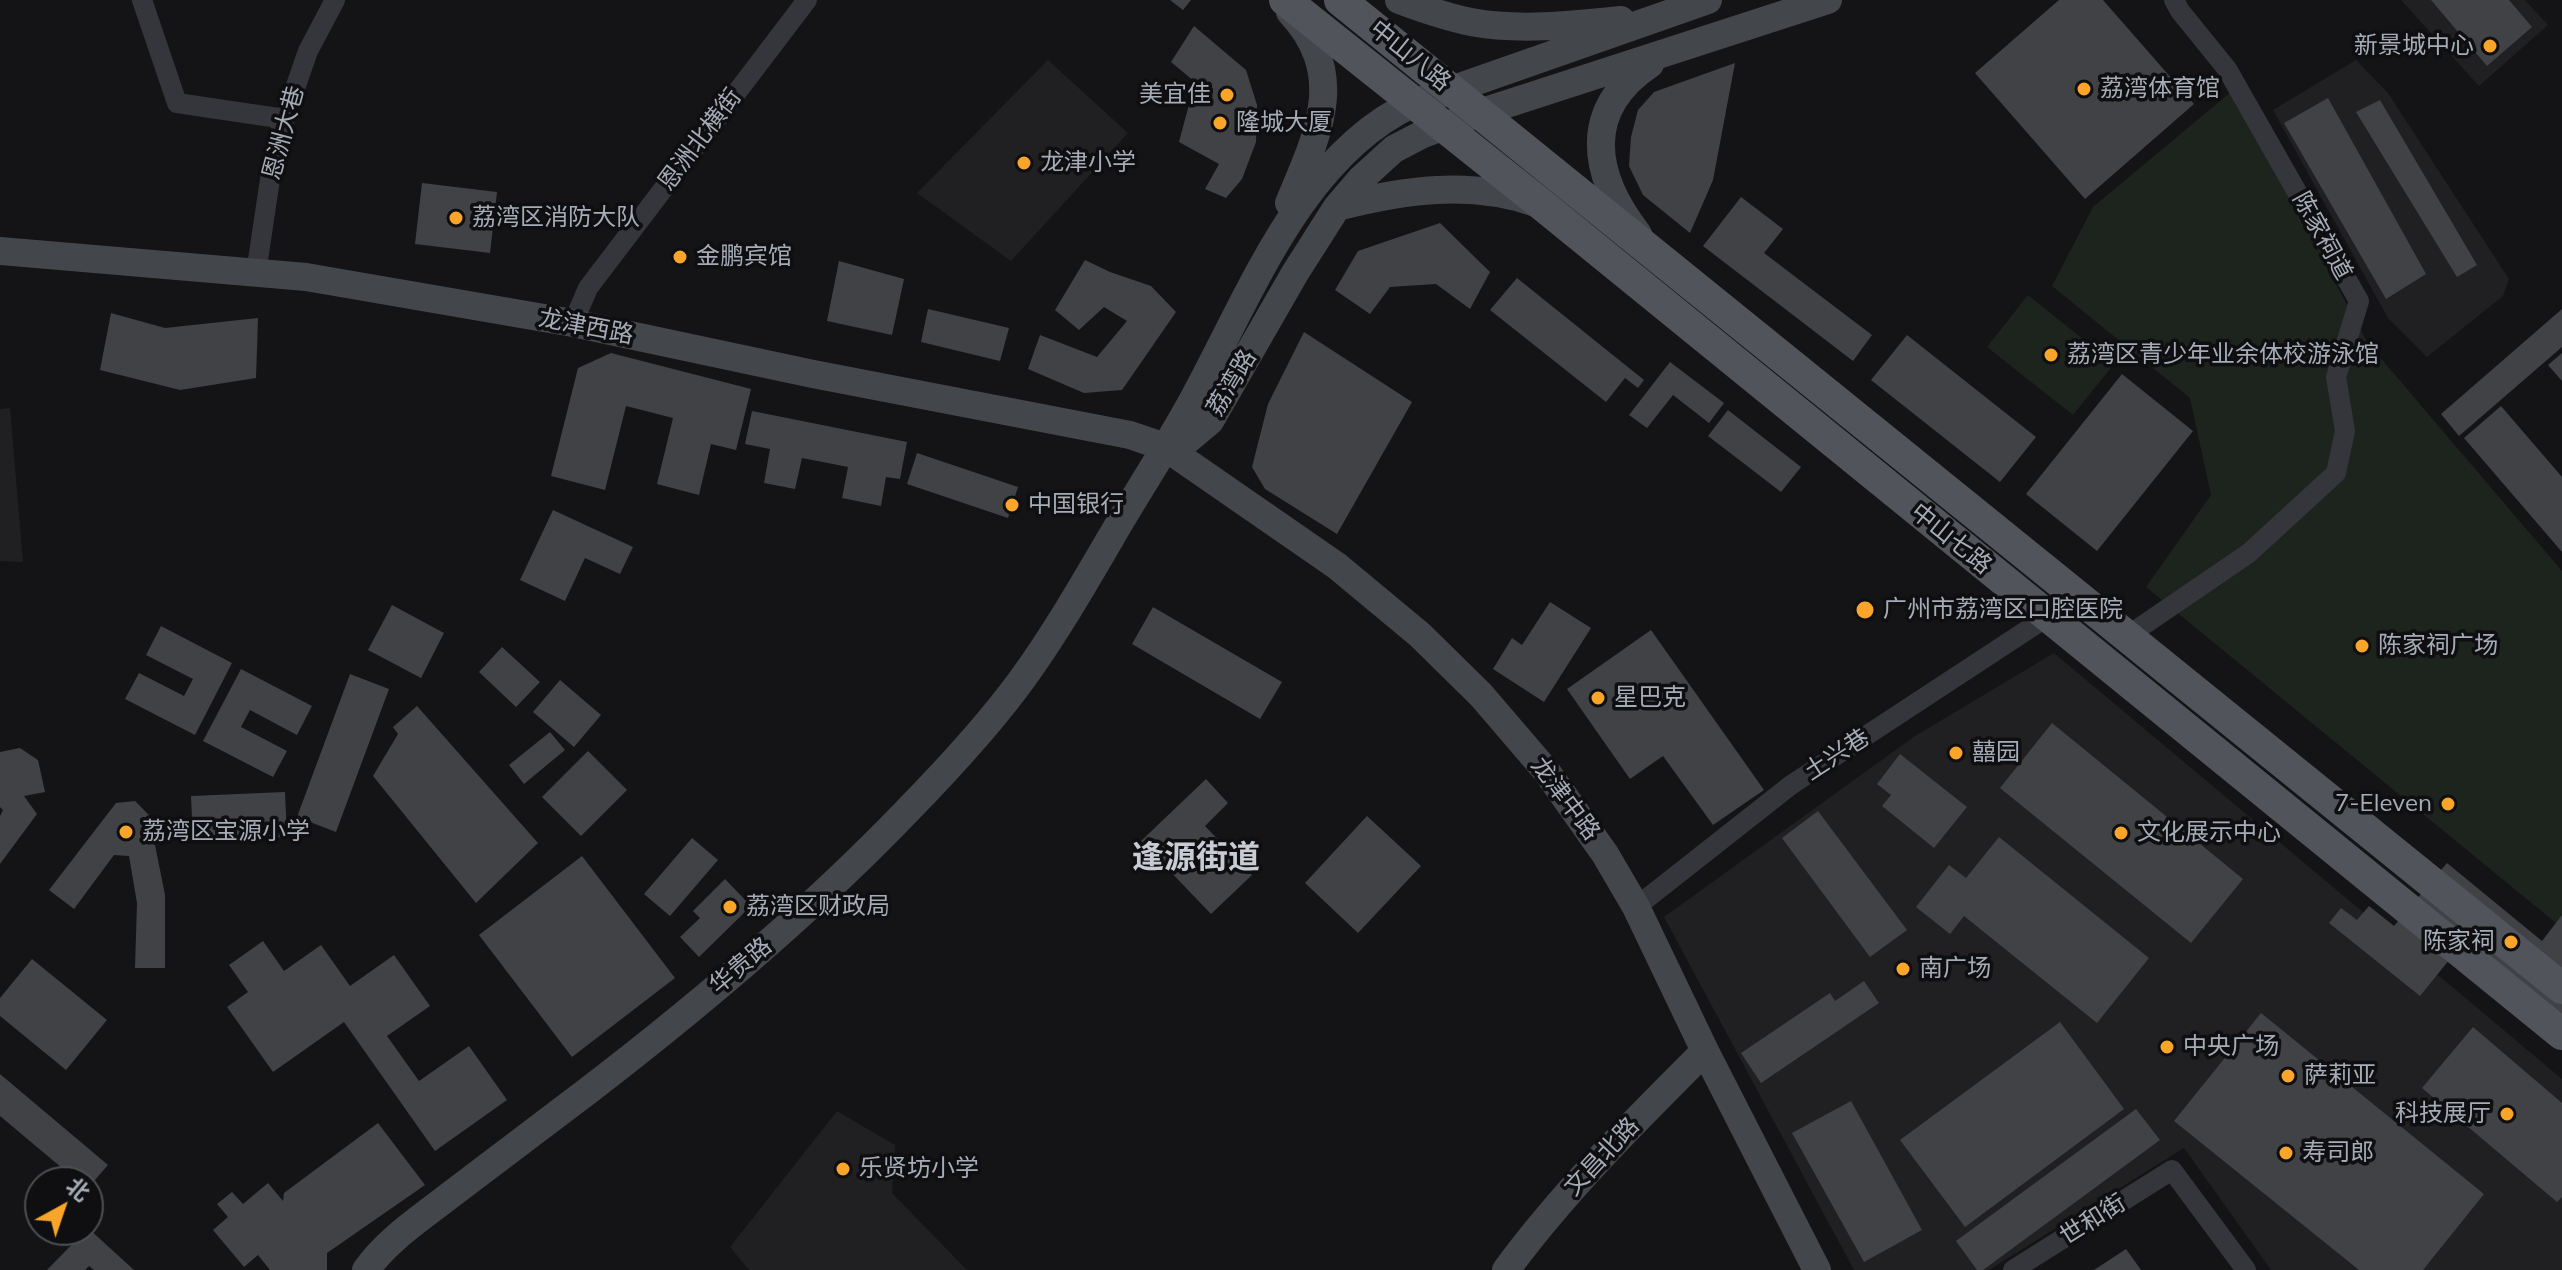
<!DOCTYPE html>
<html>
<head>
<meta charset="utf-8">
<style>
	body { margin:0 }
	#map { position:relative; width:2562px; height:1270px; overflow:hidden; background:#141416; font-family:Mulish,"Noto Sans SC",sans-serif }
	canvas { display:block }
	.north { position:absolute; left:24px; top:1166px; width:80px; height:80px; box-sizing:border-box; background:#0f0f11; border:2px solid #4b4e53; border-radius:50%; rotate:40deg; font-size:22px; font-weight:700; line-height:32px; text-align:center; color:#a5acb7 }
	.north::after { content:''; display:block; margin:auto; width:28px; height:36px; background:#f8a52a; clip-path:polygon(50% 0,100% 100%,50% 72%,0 100%) }
</style>
</head>
<body>
<div id="map">
<canvas width="2562" height="1270"></canvas>
<div class="north">北</div>
</div>
<script>
const g = document.querySelector('canvas').getContext('2d');
g.lineJoin = 'round';
function fillPath(path, color) {
  g.fillStyle = color;
  g.fill(path, 'evenodd');
}
function stroke(path, color, width, dash) {
  g.strokeStyle = color;
  g.lineWidth = width;
  g.lineCap = dash ? 'butt' : 'round';
  g.setLineDash(dash || []);
  g.stroke(path);
}
function label(font, color, halo, rows, align = 'center') {
  g.font = font + ' Mulish,"Noto Sans SC",sans-serif';
  g.lineWidth = 7;
  g.setLineDash([]);
  g.textBaseline = 'middle';
  g.strokeStyle = halo;
  g.fillStyle = color;
  for (const [text, x, y, turn = 0] of rows) {
    g.save();
    g.translate(x, y);
    g.rotate((+turn || 0) * Math.PI / 180);
    g.textAlign = isNaN(turn) ? turn : align;
    if (halo) g.strokeText(text, 0, 0);
    g.fillText(text, 0, 0);
    g.restore();
  }
}
fillPath(new Path2D(`
	M2401,0H2525L2548,25L2479,86Z
	M1048,60L1128,133L1011,261L917,193Z
	M2356,60L2388,93L2509,279L2503,296L2427,357L2388,318L2273,110Z
	M10,408L23,562L0,561V409Z
	M2054,653L2562,1079V1270H2271L2184,1148L1989,1270H1854L1664,917L1915,736Z
	M837,1111L895,1145L892,1193L967,1270H749L730,1247Z`), '#202023');
fillPath(new Path2D(`
	M2232,91L2367,342L2562,571V928L2146,587L2211,495L2190,398L2052,286L2093,207Z
	M2028,295L2114,364L2073,415L1987,347Z`), '#1c241d');
fillPath(new Path2D(`
	M1170,0H1191L1183,10Z
	M2059,0H2103L2194,104L2085,199L1975,73Z
	M2431,0H2509L2532,27L2487,66Z
	M1194,26L1246,70L1257,105L1256,142L1242,179L1226,198L1205,189L1219,164L1179,142L1195,82L1171,62Z
	M1735,63L1713,180L1690,233L1643,195L1629,166L1631,137L1638,110L1654,92Z
	M2328,98L2426,274L2386,299L2284,123Z
	M2380,100L2477,265L2457,277L2356,112Z
	M422,183L497,192L490,253L415,244Z
	M1741,197L1783,229L1764,253L1872,335L1853,361L1703,246Z
	M1440,223L1490,272L1470,309L1436,284L1390,287L1370,314L1335,290L1358,251Z
	M1085,260L1110,272L1151,286L1176,312L1122,390L1084,393L1028,369L1040,335L1097,357L1127,321L1104,307L1079,330L1055,310Z
	M839,261L904,279L892,335L827,321Z
	M1517,278L1644,380L1638,388L1625,378L1606,402L1490,310Z
	M928,309L1009,328L1000,361L921,342Z
	M2562,309V347L2459,436L2441,414Z
	M111,313L165,328L258,318L256,378L180,390L100,370Z
	M1304,332L1412,402L1337,534L1265,489L1252,467L1268,404Z
	M1907,335L2036,437L2000,482L1871,380Z
	M611,353L751,389L736,450L711,444L699,495L657,484L673,418L626,406L605,490L551,476L578,368Z
	M2562,353V381L2548,365Z
	M1670,362L1724,403L1709,423L1673,395L1647,428L1629,415Z
	M2122,374L2193,431L2097,551L2026,494Z
	M2501,406L2562,477V552L2464,438Z
	M1728,410L1801,467L1781,492L1708,436Z
	M752,411L907,442L900,479L886,477L881,506L842,498L848,467L802,458L795,489L764,483L770,449L745,444Z
	M917,453L1018,487L1008,518L907,484Z
	M553,510L633,547L620,574L585,558L565,601L520,580Z
	M1550,602L1591,628L1544,702L1493,669L1512,638L1522,645Z
	M392,605L444,633L421,678L368,650Z
	M1153,607L1282,682L1260,719L1132,644Z
	M161,626L232,663L195,735L125,699L139,673L184,696L193,679L146,655Z
	M1651,630L1764,790L1713,825L1663,756L1630,779L1567,689Z
	M502,647L540,682L516,707L479,672Z
	M241,669L312,706L297,735L250,710L241,727L287,751L273,777L203,741Z
	M350,674L389,689L336,832L297,817Z
	M560,680L601,715L574,747L533,712Z
	M417,706L538,843L476,903L373,776L398,734L393,727Z
	M2052,723L2243,879L2191,943L2000,788Z
	M550,732L565,750L524,784L509,765Z
	M20,748L38,760L45,792L24,796L37,814L0,864V816L3,810L0,807V752Z
	M588,751L627,790L581,836L542,797Z
	M1900,754L1967,807L1934,848L1882,806L1891,795L1877,784Z
	M1206,779L1228,803L1205,826L1252,875L1211,914L1141,841Z
	M285,792L287,837L193,841L191,796Z
	M135,801L149,815L165,895V968H135L137,903L129,856L114,855L74,909L49,890L116,803Z
	M1818,811L1907,930L1870,957L1782,838Z
	M1367,816L1421,866L1358,933L1305,883Z
	M1999,837L2149,958L2097,1023L1964,916L1950,934L1916,907L1949,865L1966,878Z
	M692,838L718,860L670,916L644,894Z
	M582,856L675,978L572,1057L479,935Z
	M2447,863L2542,941L2562,915V1025L2462,944L2420,996L2329,923L2341,908L2357,920L2369,906L2394,926Z
	M725,879L751,906L699,957L680,937L700,918L693,911Z
	M263,941L284,971L321,945L350,986L394,955L430,1006L387,1036L419,1081L469,1046L507,1100L435,1151L344,1022L273,1072L227,1007L248,992L229,965Z
	M32,959L107,1020L66,1070L0,1016V998Z
	M1864,981L1879,1003L1761,1083L1741,1053L1830,993L1835,1001Z
	M2261,1013L2484,1194L2423,1270H2359L2174,1121Z
	M2060,1022L2124,1109L1965,1227L1900,1140Z
	M2473,1027L2562,1103V1197L2557,1202L2422,1088Z
	M0,1074L108,1165L88,1188V1182H50L62,1168L0,1116Z
	M1851,1101L1922,1230L1864,1262L1792,1133Z
	M2136,1109L2160,1140L1983,1270H1977L1956,1241Z
	M378,1123L425,1185L327,1253V1270H270L258,1255L244,1267L213,1230L228,1217L217,1204L232,1192L243,1204L268,1183L283,1201L284,1193Z
	M40,1194V1219L27,1209Z
	M88,1228L134,1270H94L89,1266L85,1270H47Z
	M2126,1249L2141,1270H2094Z`), '#404246');
stroke(new Path2D(`
	M142,0L177,103L285,119
	M256,273L275,146L308,51L335,0
	M573,323L588,288L807,0
	M2126,637L2249,553L2336,473L2345,431L2336,377L2359,301L2227,69L2180,11L2174,0
	M1636,907L1791,785L2047,617
	M2013,1270L2172,1170L2246,1270`), '#35363b', 20);
stroke(new Path2D(`
	M1399,0C1423,9 1446,17 1471,22C1518,31 1573,25 1621,20
	M1289,203C1317,136 1349,75 1290,12
	M1337,207C1403,190 1470,180 1536,203
	M1638,234C1592,175 1581,110 1650,64
	M0,251L306,277L573,323L813,374L1130,435L1165,447L1337,566L1420,635L1481,695L1547,772L1605,854L1636,907L1705,1051L1817,1270
	M1165,447L1185,442L1210,421L1295,273L1337,207L1361,179L1394,149L1421,135L1479,113L1828,0
	M366,1270C387,1240 421,1218 449,1196C496,1160 543,1125 589,1090C701,1004 810,912 908,810C949,768 989,725 1023,678C1059,628 1089,575 1120,522C1143,483 1168,445 1190,405C1248,301 1299,156 1414,103L1708,0
	M1506,1270C1565,1190 1635,1121 1705,1051`), '#43464b', 28);
stroke(new Path2D(`
	M1285,0L1541,204L2562,1034
	M1340,0L2562,988`), '#51545a', 32);
for (const [x, y, r, color] of [
	[2490,46,8,"#f8a52a"],
	[2084,89,8,"#f8a52a"],
	[1227,95,8,"#f8a52a"],
	[1220,123,8,"#f8a52a"],
	[1024,163,8,"#f8a52a"],
	[456,218,8,"#f8a52a"],
	[680,257,8,"#f8a52a"],
	[2051,355,8,"#f8a52a"],
	[1012,505,8,"#f8a52a"],
	[1865,610,10,"#f8a52a"],
	[2362,646,8,"#f8a52a"],
	[1598,698,8,"#f8a52a"],
	[1956,753,8,"#f8a52a"],
	[2448,804,8,"#f8a52a"],
	[126,832,8,"#f8a52a"],
	[2121,833,8,"#f8a52a"],
	[730,907,8,"#f8a52a"],
	[2511,942,8,"#f8a52a"],
	[1903,969,8,"#f8a52a"],
	[2167,1047,8,"#f8a52a"],
	[2288,1076,8,"#f8a52a"],
	[2507,1114,8,"#f8a52a"],
	[2286,1153,8,"#f8a52a"],
	[843,1169,8,"#f8a52a"]
]) {
  const dot = new Path2D();
  dot.arc(x, y, r, 0, 2 * Math.PI);
  g.fillStyle = color;
  g.fill(dot);
  stroke(dot, '#0f0f11', 3);
}
label('24px', '#a5acb7', '#0f0f11', [
	["新景城中心",2474,46,"right"],
	["荔湾体育馆",2100,89],
	["美宜佳",1211,95,"right"],
	["隆城大厦",1236,123],
	["龙津小学",1040,163],
	["荔湾区消防大队",472,218],
	["金鹏宾馆",696,257],
	["荔湾区青少年业余体校游泳馆",2067,355],
	["中国银行",1028,505],
	["广州市荔湾区口腔医院",1883,610],
	["陈家祠广场",2378,646],
	["星巴克",1614,698],
	["囍园",1972,753],
	["7-Eleven",2432,804,"right"],
	["荔湾区宝源小学",142,832],
	["文化展示中心",2137,833],
	["荔湾区财政局",746,907],
	["陈家祠",2495,942,"right"],
	["南广场",1919,969],
	["中央广场",2183,1047],
	["萨莉亚",2304,1076],
	["科技展厅",2491,1114,"right"],
	["寿司郎",2302,1153],
	["乐贤坊小学",859,1169]
], 'left');
label('24px', '#a5acb7', '#0f0f11', [
	["中山八路",1410,56,39],
	["恩洲大巷",284,133,-75],
	["恩洲北横街",700,140,-53],
	["陈家祠道",2322,236,61],
	["龙津西路",586,327,11],
	["荔湾路",1232,383,-59],
	["中山七路",1951,539,39],
	["土兴巷",1837,755,-33],
	["龙津中路",1565,799,53],
	["华贵路",741,966,-40],
	["文昌北路",1602,1157,-47],
	["世和街",2093,1220,-32]
]);
label('bold 32px', '#c7cbd3', '#0f0f11', [
	["逢源街道",1196,858]
]);
</script>
</body>
</html>
